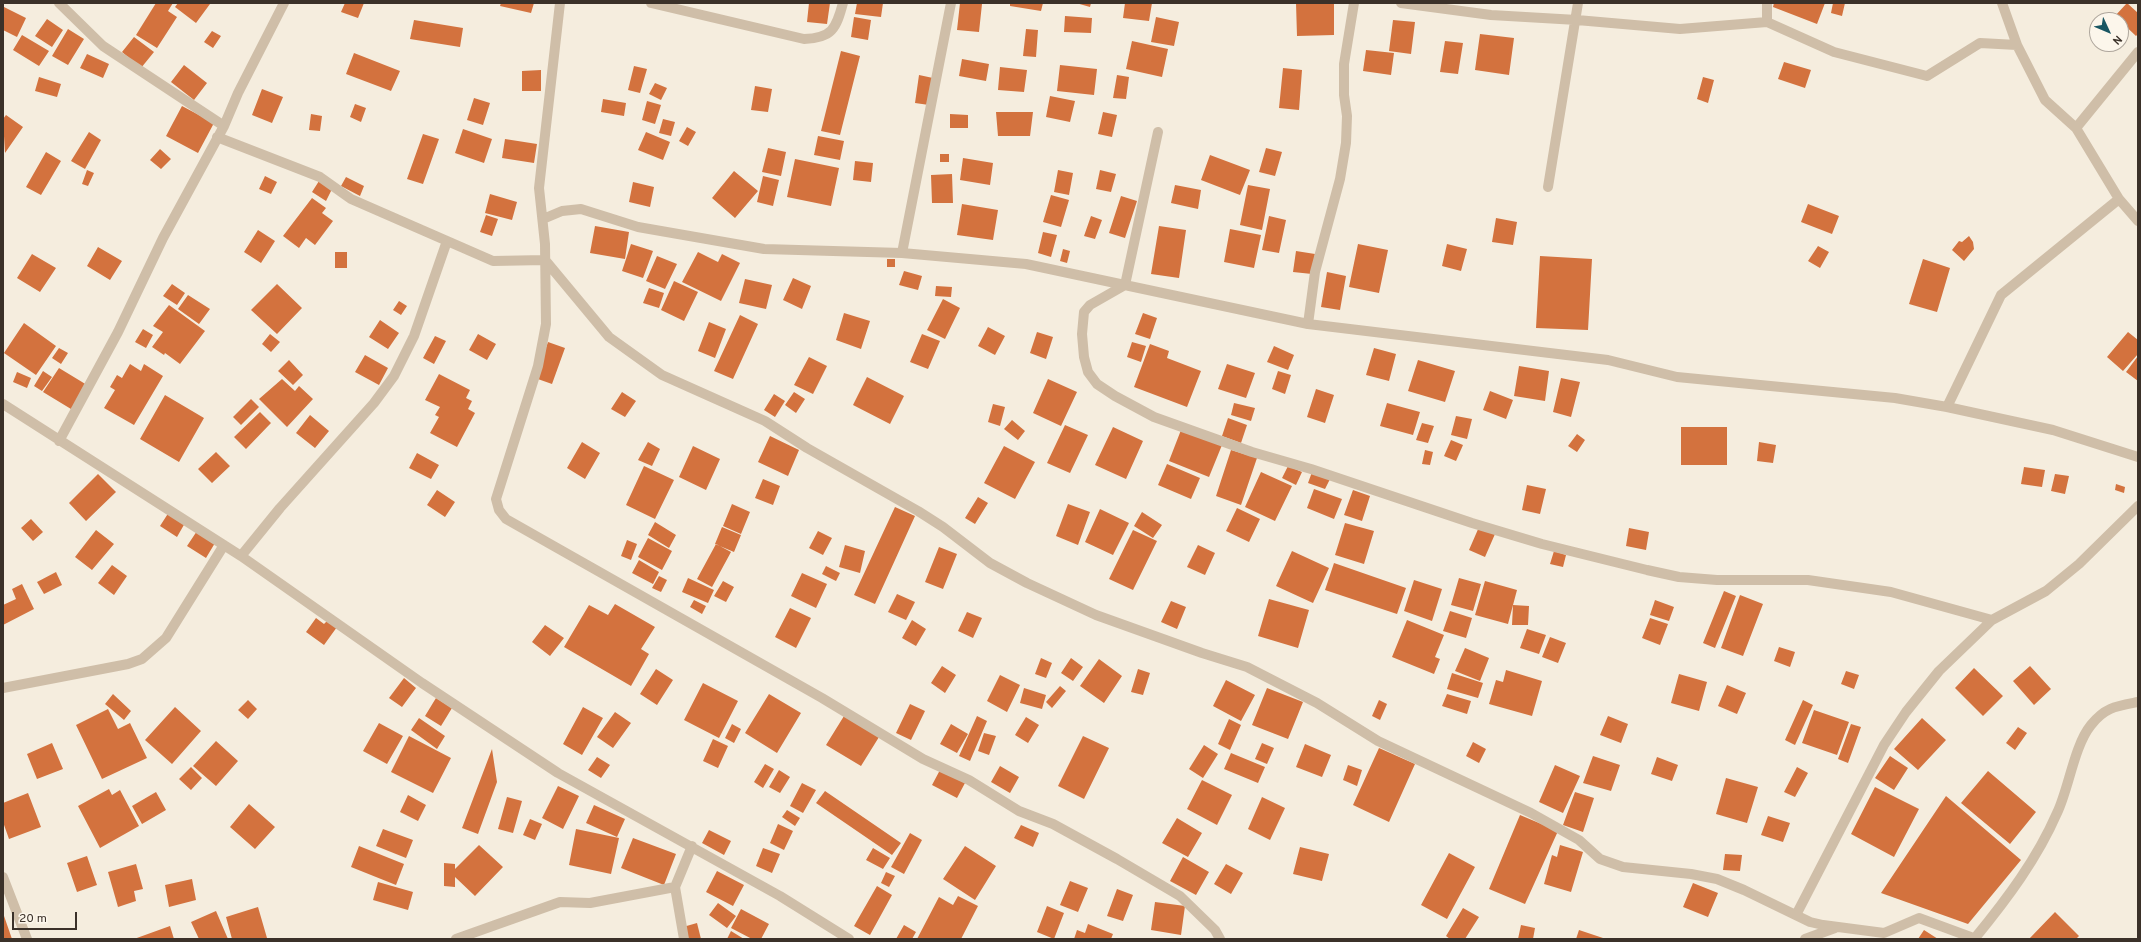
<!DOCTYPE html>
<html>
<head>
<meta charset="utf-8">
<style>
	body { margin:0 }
	#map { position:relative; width:2141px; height:942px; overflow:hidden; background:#f5edde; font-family:Overpass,sans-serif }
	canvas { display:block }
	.frame { position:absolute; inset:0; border:4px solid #3b3129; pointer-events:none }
	.north { position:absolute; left:2089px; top:12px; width:40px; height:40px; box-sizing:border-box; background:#fcf6eb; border:1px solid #afa79d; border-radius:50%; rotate:134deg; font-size:11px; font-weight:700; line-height:16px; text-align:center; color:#3b3129 }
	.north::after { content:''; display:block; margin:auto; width:14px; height:18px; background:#195662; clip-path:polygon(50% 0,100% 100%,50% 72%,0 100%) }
	.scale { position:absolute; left:12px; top:912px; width:65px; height:18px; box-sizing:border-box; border:2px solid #3b3129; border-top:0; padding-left:5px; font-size:12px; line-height:14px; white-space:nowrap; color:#3b3129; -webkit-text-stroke:3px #fcf6eb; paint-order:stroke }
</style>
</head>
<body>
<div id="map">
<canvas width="2141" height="942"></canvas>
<div class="frame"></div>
<div class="north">N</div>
<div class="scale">20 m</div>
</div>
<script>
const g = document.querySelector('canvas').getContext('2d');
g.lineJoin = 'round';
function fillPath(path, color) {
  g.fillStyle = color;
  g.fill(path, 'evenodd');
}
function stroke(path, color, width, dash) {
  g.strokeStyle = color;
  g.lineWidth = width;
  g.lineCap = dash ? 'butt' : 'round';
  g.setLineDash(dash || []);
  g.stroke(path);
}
fillPath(new Path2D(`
	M156,3H173L168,11L177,17L157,48L136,35Z
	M178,3H208L210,4L196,23L175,7Z
	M345,3H364L358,18L341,12Z
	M501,3H534L531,13L500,6Z
	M809,3H830L827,24L807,22Z
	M857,3H883L881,17L855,14Z
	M960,3L982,4L979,32L957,30Z
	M1010,3H1043L1041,11L1010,6Z
	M1076,3H1091L1090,7Z
	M1125,3H1152L1149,21L1123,18Z
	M1296,3H1334V35L1297,36Z
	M1774,3H1825L1817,24L1773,7Z
	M1833,3H1845L1842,16L1831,13Z
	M2127,3L2138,13V34L2136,36L2115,16Z
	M4,7L26,18L17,37L3,30Z
	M1065,16L1092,18L1091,33L1064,32Z
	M854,17L871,20L868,40L851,37Z
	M1156,17L1179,22L1174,46L1151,42Z
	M47,19L63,30L52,47L35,36Z
	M414,20L463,28L460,47L410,39Z
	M1393,20L1415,22L1411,54L1389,51Z
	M68,29L84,39L68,65L52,56Z
	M1026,29L1038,30L1036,57L1023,56Z
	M212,31L221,36L213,48L204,42Z
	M1480,34L1514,38L1509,75L1475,70Z
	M22,35L49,51L39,66L13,50Z
	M134,37L154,52L141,68L122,52Z
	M1132,41L1168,49L1162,77L1126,69Z
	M1445,41L1463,43L1458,74L1440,72Z
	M1366,50L1394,53L1391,75L1363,71Z
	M841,51L860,56L840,135L821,131Z
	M354,53L400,71L391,91L346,74Z
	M87,54L109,64L103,78L80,68Z
	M962,59L989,64L986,81L959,76Z
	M1784,62L1811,70L1805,88L1778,79Z
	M184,65L207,83L194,100L171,82Z
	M1060,65L1097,69L1094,95L1057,91Z
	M634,66L647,69L640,93L628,90Z
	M1000,67L1027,70L1024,92L998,90Z
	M1283,68L1302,70L1299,110L1279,108Z
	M541,70V91H522V71Z
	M919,75L933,78L929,105L915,103Z
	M1117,75L1129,77L1126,99L1113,98Z
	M39,77L61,84L57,97L35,91Z
	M1703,77L1714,80L1708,103L1697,99Z
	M655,83L667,88L661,100L649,94Z
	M755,86L772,89L768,112L751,110Z
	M262,89L283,97L272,123L252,115Z
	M1050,96L1075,101L1070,122L1046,117Z
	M474,98L490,103L483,125L467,120Z
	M603,99L626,103L624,116L601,112Z
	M647,101L661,105L655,124L642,120Z
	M355,104L366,108L361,122L350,117Z
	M182,106L214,123L198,153L166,136Z
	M996,112H1033L1030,136H998Z
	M1103,112L1117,115L1112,137L1098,134Z
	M311,114L322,116L320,131L309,130Z
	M950,114L968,115V128H950Z
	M6,115L23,127L5,153L3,119Z
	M663,119L675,122L671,136L659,133Z
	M687,127L696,132L688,146L679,141Z
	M463,129L492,139L484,163L455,153Z
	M89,132L101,140L85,169L71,161Z
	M646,132L670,142L663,160L638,150Z
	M423,134L439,139L423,184L407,179Z
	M818,136L844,141L840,160L814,155Z
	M505,139L537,144L534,163L502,158Z
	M768,148L786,152L781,176L762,172Z
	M1266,148L1282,152L1275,176L1259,172Z
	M160,149L171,159L161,169L150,160Z
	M46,152L61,161L41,195L26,187Z
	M940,154H949V162H940Z
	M1210,155L1250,170L1240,195L1201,180Z
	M963,158L993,163L990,185L960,180Z
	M795,159L839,168L831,206L787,197Z
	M855,161L873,163L871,182L853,180Z
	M87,170L94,173L88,186L82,184Z
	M1058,170L1073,173L1069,195L1054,192Z
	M1100,170L1116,174L1111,192L1096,189Z
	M734,171L758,191L735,218L712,198Z
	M952,174L953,203H932L931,175Z
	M265,176L277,182L271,194L259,189Z
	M763,176L779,180L773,206L757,202Z
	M346,177L364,186L360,196L341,186Z
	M319,181L332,189L326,201L312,192Z
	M633,182L654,187L650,207L629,202Z
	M1175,185L1201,190L1198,209L1171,203Z
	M1248,185L1270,189L1262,230L1240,225Z
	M490,194L517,202L512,220L485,213Z
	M1051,195L1069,200L1061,227L1043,222Z
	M1121,196L1137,201L1125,238L1109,233Z
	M312,198L326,208L322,213L333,221L315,245L306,238L299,248L283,236Z
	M962,204L998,210L993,240L957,235Z
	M1808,204L1839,216L1832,234L1801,222Z
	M486,215L498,219L492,236L480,232Z
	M1091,216L1102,220L1095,239L1084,236Z
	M1269,216L1286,220L1279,253L1262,250Z
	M1496,218L1517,222L1513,245L1492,242Z
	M595,226L629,232L625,259L590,253Z
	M1159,226L1186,230L1179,278L1151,274Z
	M1230,229L1261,235L1254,268L1224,262Z
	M258,230L275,241L261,263L244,252Z
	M1043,232L1057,235L1051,257L1038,253Z
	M1969,236L1973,242L1974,249L1964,261L1952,250L1959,241L1962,242Z
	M631,244L653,251L643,278L622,271Z
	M1358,244L1388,250L1379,293L1349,287Z
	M1447,244L1467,249L1461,271L1442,266Z
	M1818,246L1829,252L1820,268L1808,261Z
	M98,247L122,261L110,280L87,266Z
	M1063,249L1070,251L1067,263L1060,261Z
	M1296,251L1315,254L1312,274L1293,272Z
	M335,252H347V268H335Z
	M698,252L718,262L722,254L740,263L721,301L682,282Z
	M32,254L56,268L40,292L17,278Z
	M657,256L677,264L665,289L646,281Z
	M1540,256L1592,259L1588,330L1536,328Z
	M887,259H895V267H887Z
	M1923,259L1950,268L1937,312L1909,304Z
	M904,271L922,276L918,290L899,285Z
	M1327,272L1346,276L1340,310L1321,307Z
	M793,278L811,286L802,309L783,300Z
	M745,279L772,285L766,309L739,303Z
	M674,281L698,292L684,321L661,310Z
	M172,284L185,293L177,305L163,296Z
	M277,284L302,308L277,334L251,310Z
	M936,286L952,287L951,297L935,296Z
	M649,288L664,293L659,308L643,303Z
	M188,295L210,309L199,324L178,309Z
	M943,299L960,308L945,339L927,330Z
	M399,301L407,306L401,315L393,310Z
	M169,305L205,331L180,364L165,353L164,355L152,347L163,332L153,326Z
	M844,313L870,321L861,349L836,340Z
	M1143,313L1157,318L1150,339L1135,334Z
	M740,315L758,324L733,379L714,371Z
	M380,320L399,333L388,349L369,337Z
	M709,322L726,329L715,358L698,351Z
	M24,323L56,346L36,375L4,353Z
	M988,327L1005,336L995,355L978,346Z
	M143,329L153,335L146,348L135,342Z
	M1037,332L1053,337L1046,359L1030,353Z
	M2128,332L2138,340V354L2123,371L2107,357Z
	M270,334L280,342L271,352L262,344Z
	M478,334L496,344L487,360L469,350Z
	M922,334L940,341L928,369L910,362Z
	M435,336L446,341L434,364L423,358Z
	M548,342L565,348L552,384L535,378Z
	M1132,342L1146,346L1141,362L1127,357Z
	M1150,344L1169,351L1167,358L1201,371L1187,407L1134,387Z
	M1274,346L1294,355L1288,370L1267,362Z
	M59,348L68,353L61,364L52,358Z
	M1374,348L1396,354L1389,381L1366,375Z
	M365,355L388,368L379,385L355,372Z
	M2138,356V381L2126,372Z
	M809,357L827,366L813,394L794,385Z
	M289,360L303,375L293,385L278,371Z
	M1418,360L1455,371L1445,402L1408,391Z
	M130,364L141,371L144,364L163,376L134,425L104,408L115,390L110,387L117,375L122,378Z
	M1227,364L1255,373L1246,398L1218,389Z
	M1519,366L1549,371L1545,401L1514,396Z
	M59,368L87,385L71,409L43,392Z
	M43,371L52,377L42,391L34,386Z
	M1278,371L1291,375L1285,394L1272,389Z
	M17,372L31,378L27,388L13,382Z
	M439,374L470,390L466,398L472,401L468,409L475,413L457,447L430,433L439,417L435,415L440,407L425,400Z
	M867,377L904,396L890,424L853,405Z
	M1561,378L1580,382L1571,417L1553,412Z
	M282,379L295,391L299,386L313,399L287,427L259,399Z
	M1048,379L1077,392L1061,426L1033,413Z
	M1316,389L1334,395L1325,423L1307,417Z
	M1490,391L1513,400L1506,419L1483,410Z
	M622,392L636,401L625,417L611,409Z
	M794,392L805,399L796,413L785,405Z
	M774,394L785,401L775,417L764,410Z
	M165,395L204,418L179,462L140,439Z
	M251,399L259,407L241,425L233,417Z
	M1234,403L1255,408L1251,421L1231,415Z
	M1387,403L1420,412L1413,435L1380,426Z
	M993,404L1005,407L1000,426L988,422Z
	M260,412L271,423L246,449L234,437Z
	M310,415L329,431L315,448L296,433Z
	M1456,416L1472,419L1467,439L1451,435Z
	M1228,418L1247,425L1241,443L1222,436Z
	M1012,420L1025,431L1018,440L1004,429Z
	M1422,423L1434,426L1428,443L1416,440Z
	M1065,425L1088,435L1070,473L1047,463Z
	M1113,427L1143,441L1126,479L1095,465Z
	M1681,427H1727V465H1681Z
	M1181,430L1222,445L1209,477L1169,461Z
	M1577,434L1585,440L1577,452L1568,446Z
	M770,436L799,450L788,476L758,462Z
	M1451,440L1463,445L1456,461L1444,456Z
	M582,442L600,453L585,479L567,468Z
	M648,442L660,449L652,466L638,460Z
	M1759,442L1776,445L1773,463L1757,461Z
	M693,446L720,459L706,490L679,477Z
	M1004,446L1035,462L1015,499L984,483Z
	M1231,450L1257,458L1241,505L1216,496Z
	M1425,450L1433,452L1430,465L1422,464Z
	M216,452L230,466L212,483L198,469Z
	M417,453L439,465L431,479L409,468Z
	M1167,464L1200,478L1191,499L1158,485Z
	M644,466L674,480L655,519L626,505Z
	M1288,466L1302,472L1296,485L1282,478Z
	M2024,467L2045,470L2042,487L2021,484Z
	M1261,472L1292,486L1275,521L1245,507Z
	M1312,472L1330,479L1325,489L1308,483Z
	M98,474L116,492L86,521L69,503Z
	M2055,474L2069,476L2065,494L2051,491Z
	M763,479L780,486L773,505L755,498Z
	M2116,484L2125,487L2124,493L2115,490Z
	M1527,485L1546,489L1540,514L1522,510Z
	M1314,489L1342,499L1334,519L1307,508Z
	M437,490L455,502L445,517L427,505Z
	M1353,490L1370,496L1362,521L1344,515Z
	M978,497L988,503L975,524L965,518Z
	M732,504L750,512L741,534L723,526Z
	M1068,504L1090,512L1078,545L1056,536Z
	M895,507L915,516L875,604L854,595Z
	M1237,508L1260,519L1249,542L1226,531Z
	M1100,509L1129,523L1113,555L1085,542Z
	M169,512L185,523L177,537L160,526Z
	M1142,512L1162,525L1153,538L1134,526Z
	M31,519L43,532L33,541L21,528Z
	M655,522L676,535L669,548L648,535Z
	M1345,523L1374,531L1364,564L1335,555Z
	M722,527L741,535L734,552L715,544Z
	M1479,527L1495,534L1485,557L1469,550Z
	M1629,528L1649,532L1646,550L1626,546Z
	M96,530L114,544L92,570L75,557Z
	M1133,530L1157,541L1133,590L1109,579Z
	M197,531L215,543L206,558L187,546Z
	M818,531L832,538L823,555L809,548Z
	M648,538L672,551L662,570L638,557Z
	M627,540L637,544L631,560L621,556Z
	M716,544L731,552L712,587L697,579Z
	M845,545L865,551L860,573L839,567Z
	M1198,545L1215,553L1205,575L1187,567Z
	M939,547L957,554L943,589L925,582Z
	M1292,551L1329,568L1313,603L1276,586Z
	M1554,551L1566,555L1563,567L1550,564Z
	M639,560L659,572L653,584L632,573Z
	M1334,563L1406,588L1397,614L1325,590Z
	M112,565L127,576L114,595L98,583Z
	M826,566L840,573L836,581L822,574Z
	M56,572L62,585L44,594L37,582Z
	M802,573L827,584L816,608L791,596Z
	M659,576L667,580L661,592L652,588Z
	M688,578L714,590L708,603L682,592Z
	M1459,578L1481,584L1473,611L1451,605Z
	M1414,580L1442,589L1432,621L1404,611Z
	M723,581L734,587L726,602L714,596Z
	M1485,581L1517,590L1513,605L1529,606L1528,625H1512L1513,605L1508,624L1475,615Z
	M22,584L34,609L3,625V605L16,599L12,589Z
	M1724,591L1736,596L1715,648L1703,643Z
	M897,594L915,602L906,620L888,612Z
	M1740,595L1763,604L1743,656L1721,648Z
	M1269,599L1309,610L1298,648L1258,636Z
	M694,600L706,606L702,614L690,607Z
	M1655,600L1674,607L1669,621L1650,615Z
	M1171,601L1186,607L1177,629L1161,622Z
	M615,604L655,627L641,649L649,654L631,686L564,647L589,605L608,615Z
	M790,608L811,618L796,648L775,637Z
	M1450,611L1472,618L1466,638L1443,631Z
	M967,612L982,618L973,638L958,631Z
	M316,618L324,624L328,620L337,627L324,645L306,632Z
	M1650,618L1668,624L1660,645L1642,638Z
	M912,620L926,629L916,646L902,638Z
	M1407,620L1444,635L1435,657L1440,659L1434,674L1392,657Z
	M545,625L564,638L550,656L532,642Z
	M1527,629L1546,635L1539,654L1520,648Z
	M1550,637L1566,643L1558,663L1542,657Z
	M1779,647L1795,652L1790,667L1774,661Z
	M1465,648L1489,658L1480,681L1455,671Z
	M1041,658L1052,663L1046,678L1035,674Z
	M1071,658L1083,667L1073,681L1061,673Z
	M1099,659L1122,676L1104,703L1080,686Z
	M942,666L956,675L945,693L931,683Z
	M2030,666L2051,689L2034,705L2013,681Z
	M1974,668L2003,696L1983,716L1955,688Z
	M656,669L673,680L657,705L640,694Z
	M1138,669L1150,673L1143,695L1131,692Z
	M1506,670L1542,681L1532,716L1489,704L1496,680L1503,682Z
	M1846,671L1859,675L1854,689L1841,684Z
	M1452,673L1483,683L1478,698L1447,689Z
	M1679,674L1707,682L1699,711L1671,703Z
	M1000,675L1020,685L1007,712L987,701Z
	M404,678L416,688L402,707L389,698Z
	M1226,680L1255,695L1241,721L1213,706Z
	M703,683L738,701L719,738L684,720Z
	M1727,685L1746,693L1737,714L1718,706Z
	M1060,686L1066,691L1052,708L1046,702Z
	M1024,688L1046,695L1042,709L1020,703Z
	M1267,688L1303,702L1288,739L1252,725Z
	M113,694L131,711L124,720L105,704Z
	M769,694L801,713L777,753L745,733Z
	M1447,694L1471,701L1467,714L1442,706Z
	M436,698L452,708L441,726L425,716Z
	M248,700L257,709L248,719L238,710Z
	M1379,700L1387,704L1380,720L1372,716Z
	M1803,700L1813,705L1795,745L1785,740Z
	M910,704L925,711L911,740L896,733Z
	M175,707L201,731L172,764L145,740Z
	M583,707L603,718L582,755L563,744Z
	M108,709L118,729L130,723L147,758L102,779L76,725Z
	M1814,710L1849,722L1837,755L1802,743Z
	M615,712L631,723L613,748L597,737Z
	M844,716L879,737L861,766L826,745Z
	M977,716L987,721L970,761L959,756Z
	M1608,716L1628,724L1621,743L1600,735Z
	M1026,717L1039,725L1028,743L1015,735Z
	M419,718L445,736L437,749L411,730Z
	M1922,718L1946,740L1918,770L1894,749Z
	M1229,719L1241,725L1230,750L1218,744Z
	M379,723L403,736L387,764L363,751Z
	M732,724L741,729L734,743L725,738Z
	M951,724L968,734L957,753L940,744Z
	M1851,724L1861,727L1848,763L1838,759Z
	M2018,727L2027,733L2015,750L2006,743Z
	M984,733L996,736L989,755L978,751Z
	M409,736L451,758L433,793L391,772Z
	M1083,736L1109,748L1084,799L1058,786Z
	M713,739L728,746L718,768L703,761Z
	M216,741L238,761L216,786L193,766Z
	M1473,742L1486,749L1479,763L1466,756Z
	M52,743L63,769L37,779L27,754Z
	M1262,743L1274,748L1267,764L1255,759Z
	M1305,744L1331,755L1322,777L1296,767Z
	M1204,745L1218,754L1203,778L1189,769Z
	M1379,748L1415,764L1389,822L1353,805Z
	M492,749L497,782L478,834L462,828Z
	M1231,753L1265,767L1258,783L1224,769Z
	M1593,756L1620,765L1611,791L1583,783Z
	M1890,756L1908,768L1894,790L1875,778Z
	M597,757L610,765L601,778L588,770Z
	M1657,757L1678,765L1672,781L1651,774Z
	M765,764L774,769L763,788L754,782Z
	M1348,765L1362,770L1357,786L1343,780Z
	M1555,765L1580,776L1563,813L1539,802Z
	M1000,766L1019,777L1010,793L991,782Z
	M191,767L202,778L191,790L179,779Z
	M1797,767L1808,773L1795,797L1784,792Z
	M779,770L790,777L780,793L769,787Z
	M940,770L965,783L957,798L932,785Z
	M1988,771L2036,812L2010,844L1961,803Z
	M1726,778L1758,787L1747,823L1716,814Z
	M1202,780L1232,795L1217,825L1187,809Z
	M802,783L816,790L803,813L790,806Z
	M558,786L579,796L563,829L542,818Z
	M1875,787L1919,809L1894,857L1851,834Z
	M109,789L112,795L120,790L139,826L100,848L78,806Z
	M825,791L901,843L892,855L816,803Z
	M156,792L166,810L142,824L132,806Z
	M1575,792L1594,798L1583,832L1563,825Z
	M28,793L41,827L9,839L3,822V803Z
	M408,795L426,805L418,821L400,812Z
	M1946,796L2021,860L1968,924L1881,893Z
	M507,797L522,801L513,833L498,829Z
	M1262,797L1285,808L1270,840L1248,829Z
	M249,804L275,827L255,849L230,827Z
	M594,805L625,819L617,837L586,823Z
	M787,810L800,818L795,826L782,817Z
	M1520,815L1558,831L1525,904L1489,889Z
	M1768,816L1790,823L1783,842L1761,835Z
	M1177,818L1202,833L1188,857L1162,843Z
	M530,819L542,824L535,840L523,835Z
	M778,824L793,831L784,850L770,843Z
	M1021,825L1039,833L1033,847L1014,838Z
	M383,829L413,840L406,858L376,846Z
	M576,829L619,838L611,874L569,865Z
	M709,830L731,841L724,855L702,843Z
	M910,833L922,840L904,874L891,867Z
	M633,838L676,854L664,885L621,868Z
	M479,845L503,867L475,896L455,877V887L444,886V863L455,864V869Z
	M1560,845L1583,852L1571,892L1544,884L1552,855L1557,857Z
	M359,846L404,864L396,885L351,867Z
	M965,846L996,866L975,900L943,879Z
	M1300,847L1329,854L1322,881L1293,874Z
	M763,848L780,854L772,873L756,866Z
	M873,848L890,858L883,869L866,860Z
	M1449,853L1475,867L1447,919L1421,905Z
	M1725,854L1742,855L1740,871L1723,870Z
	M87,856L97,885L77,892L67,863Z
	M1183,857L1209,872L1196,895L1170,881Z
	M136,864L143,889L134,891L136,901L118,907L108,872Z
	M1226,864L1243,873L1231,894L1214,884Z
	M717,871L744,885L733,906L706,892Z
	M886,872L895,876L889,887L881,883Z
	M192,879L196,900L169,907L165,885Z
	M1070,881L1088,888L1078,912L1060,905Z
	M378,882L413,892L408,910L373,900Z
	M1693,883L1718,893L1708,917L1683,907Z
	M877,886L892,895L870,935L854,926Z
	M1117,889L1133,895L1123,921L1107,916Z
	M958,896L978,906L961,939H917L939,897L953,905Z
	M1155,902L1185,906L1181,935L1151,930Z
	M718,903L736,916L727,928L709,915Z
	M1047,906L1064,913L1054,939L1037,932Z
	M258,907L267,938L232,939L226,917Z
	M1463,908L1479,917L1465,939H1450L1446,936Z
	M741,909L769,924L761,939H752L731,928Z
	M216,911L228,939H199L191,922Z
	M2055,912L2079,936L2076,939H2029Z
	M3,913L12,939H3Z
	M697,923L701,939H686L683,927Z
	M1088,924L1113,934L1111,939H1074L1077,930L1085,933Z
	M904,925L916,932L912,939H896Z
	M1521,925L1535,928L1533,939H1518Z
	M170,926L174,939H134Z
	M1579,930L1603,938V939H1576Z
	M1924,930L1938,939H1918Z
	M731,931L744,939H727Z`), '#d3723e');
stroke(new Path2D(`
	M59,3L103,46L224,126
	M560,3L539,188L545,244L546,324L538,366L496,499L499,510L506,519L822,698L923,759L969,780L1019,811L1053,824L1117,859L1180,896L1215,930L1220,939
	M651,3L804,39C832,38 836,29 843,3
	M1401,3L1491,15L1577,20L1680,29L1767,22L1834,52L1927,76L1980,43L2017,45
	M2002,3L2017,45L2045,100L2076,128L2119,199L2138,221
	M1767,22V3
	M2076,128L2138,52
	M1158,132L1125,285L1090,305L1084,312L1082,334L1084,357L1088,372L1097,384L1115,396L1154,417L1252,452L1311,469L1472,523L1542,544L1647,570L1679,577L1717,580H1808L1891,592L1992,620
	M217,137L320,177L351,199L493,261L545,260L609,337L662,375L765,421L807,448L918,511L943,527L990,563L1027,583L1096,615L1202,653L1247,667L1317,703L1378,741L1531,813L1579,840L1600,859L1623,867L1691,874L1717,879L1744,890L1810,922L1823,925L1884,933L1919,918L1976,939
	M1548,187L1578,3
	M543,219L562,211L581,209L638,227L764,249L902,253L1026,264L1308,324L1608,360L1677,377L1895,398L1947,407L2053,430L2138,457
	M902,253L951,3
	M1308,324L1315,272L1340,179L1346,143L1347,116L1344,95V64L1354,3
	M3,404L241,556L422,683L558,773L780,896L849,939
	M1947,407L2001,295L2119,199
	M59,441L118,332L163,238L224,126L238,93L284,3
	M241,556L280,508L374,403L394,376L414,336L447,241
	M3,688L128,664L142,659L166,638L224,545
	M3,877L27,939
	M1796,915L1884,745L1906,712L1939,671L1992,620L2046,591L2079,564L2138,506
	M1975,938C2007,899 2037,859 2057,813C2069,788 2074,746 2091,725C2105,707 2117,706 2138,702
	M456,939L560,902L590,903L675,887
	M684,939L675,887L692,846
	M1805,939L1835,928`), '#cfbea8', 10);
</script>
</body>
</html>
